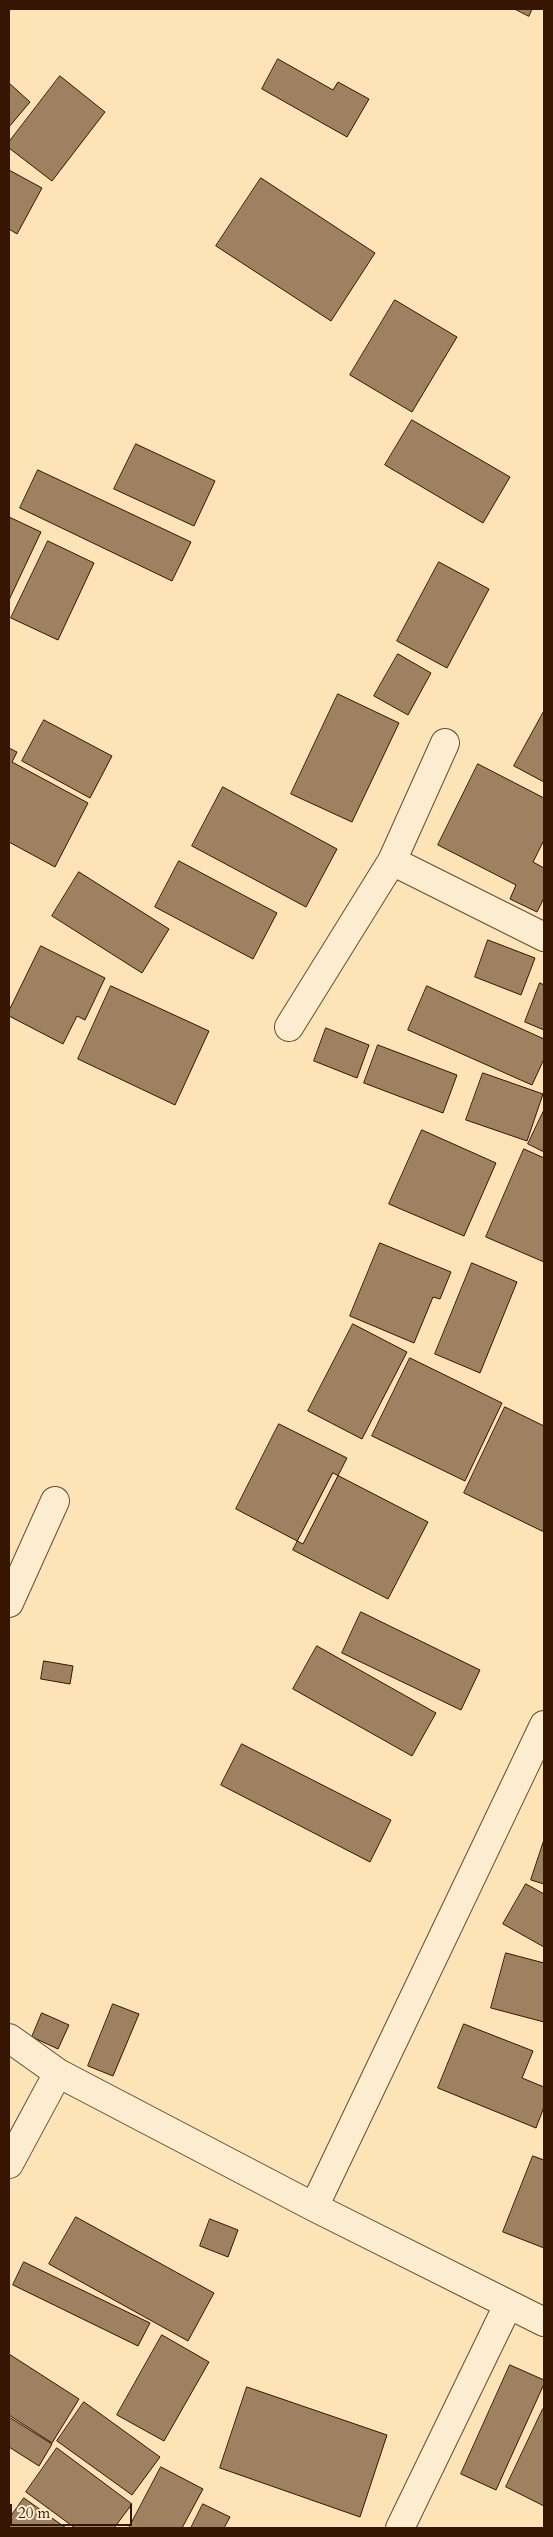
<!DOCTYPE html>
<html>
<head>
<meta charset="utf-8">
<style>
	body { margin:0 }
	#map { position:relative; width:553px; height:2537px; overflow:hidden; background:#fce4b7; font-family:Cardo,serif }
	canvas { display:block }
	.frame { position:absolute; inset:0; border:10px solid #361503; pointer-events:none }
	.scale { position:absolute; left:10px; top:2504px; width:122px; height:22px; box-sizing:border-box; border:2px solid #361503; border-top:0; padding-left:6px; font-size:15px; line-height:18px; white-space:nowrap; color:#361503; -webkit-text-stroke:4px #fdedd0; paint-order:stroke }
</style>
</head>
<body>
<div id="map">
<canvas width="553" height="2537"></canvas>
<div class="frame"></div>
<div class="scale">20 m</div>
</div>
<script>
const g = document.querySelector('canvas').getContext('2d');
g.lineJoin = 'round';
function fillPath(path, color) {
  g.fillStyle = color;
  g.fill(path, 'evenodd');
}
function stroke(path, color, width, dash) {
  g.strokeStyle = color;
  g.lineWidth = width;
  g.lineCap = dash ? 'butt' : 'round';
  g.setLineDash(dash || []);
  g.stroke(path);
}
const building = new Path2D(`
	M515,9H532L529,16Z
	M278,59L333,90L338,82L369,99L347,137L262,89Z
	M60,76L105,112L52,181L9,148V142Z
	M9,83L30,102L9,127Z
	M9,170L42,188L17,234L9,229Z
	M261,178L375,253L331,321L216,246Z
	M395,300L457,337L412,412L350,375Z
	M412,420L510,477L483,523L385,465Z
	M136,444L215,481L194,526L114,489Z
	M38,470L191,542L172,581L20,508Z
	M9,517L41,532L9,600Z
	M48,541L94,563L58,640L11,618Z
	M439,562L489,589L447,668L397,641Z
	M398,654L431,673L408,715L374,696Z
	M338,694L399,723L352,822L291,794Z
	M544,711V782L514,766Z
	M44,720L112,756L90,798L22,761Z
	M9,748L17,752L12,762L88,803L55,867L9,842Z
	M478,764L544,798V840L533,862L544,868V898L537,912L510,899L516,885L438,845Z
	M223,787L337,849L306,907L192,846Z
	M179,861L277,913L253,959L155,907Z
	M79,872L169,929L142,973L52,916Z
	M488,940L535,958L521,995L475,977Z
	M41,946L105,978L85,1020L77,1016L63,1044L9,1016V1011Z
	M540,983L544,985V1030L525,1022Z
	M111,986L209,1031L175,1105L78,1059Z
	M427,986L544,1039V1059L532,1085L408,1030Z
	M326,1028L369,1045L357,1078L314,1061Z
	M378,1045L457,1075L443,1113L364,1083Z
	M483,1073L543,1094L527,1141L466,1120Z
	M544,1110V1152L528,1144Z
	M422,1130L496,1163L464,1236L389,1204Z
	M524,1149L544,1158V1262L486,1237Z
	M380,1243L451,1272L440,1299L433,1297L414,1343L350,1316Z
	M472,1263L517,1282L480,1373L435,1354Z
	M353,1324L407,1352L362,1439L308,1411Z
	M410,1358L502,1403L465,1481L372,1436Z
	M505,1407L544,1426V1532L464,1493Z
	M279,1424L347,1458L303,1544L236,1509Z
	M333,1473L428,1522L388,1599L293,1550Z
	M361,1612L480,1670L461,1710L342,1653Z
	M317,1646L436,1713L412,1756L293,1689Z
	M44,1661L73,1666L70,1684L41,1679Z
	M242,1744L391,1820L370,1862L221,1785Z
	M544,1840V1884L531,1880Z
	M526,1884L544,1894V1947L503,1924Z
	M506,1953L544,1963V2022L491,2008Z
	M113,2004L139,2014L113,2076L88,2066Z
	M42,2013L69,2025L58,2049L32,2037Z
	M464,2024L533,2051L522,2078L544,2087V2107L536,2128L438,2088Z
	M533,2156L544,2160V2248L503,2232Z
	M76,2217L214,2293L188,2341L49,2264Z
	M210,2219L238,2230L228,2257L200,2246Z
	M24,2262L150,2323L138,2346L13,2285Z
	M162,2335L209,2362L164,2441L117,2415Z
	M9,2354L79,2399L52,2443L9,2415Z
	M510,2365L544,2380V2384L496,2490L461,2474Z
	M247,2387L387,2435L360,2517L220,2468Z
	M84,2402L160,2457L132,2495L57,2441Z
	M543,2409L544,2410V2506L506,2487Z
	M9,2417L52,2444L39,2466L9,2447Z
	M57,2448L132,2504L114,2528H75L26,2492Z
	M161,2467L203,2489L182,2528H129Z
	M24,2498L66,2528H9V2519Z
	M203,2504L230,2517L224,2528H191Z`);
fillPath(building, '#9d8161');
stroke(building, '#361503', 1);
const street = new Path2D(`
	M392,861L544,937
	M289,1027L392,861L445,743
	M9,1603L55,1501
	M9,2038L58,2073L314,2207L544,2322
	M9,2164L58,2073
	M314,2207L544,1725
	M400,2528L508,2305`);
stroke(street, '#684930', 30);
stroke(street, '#fdedd0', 28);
</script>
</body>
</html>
